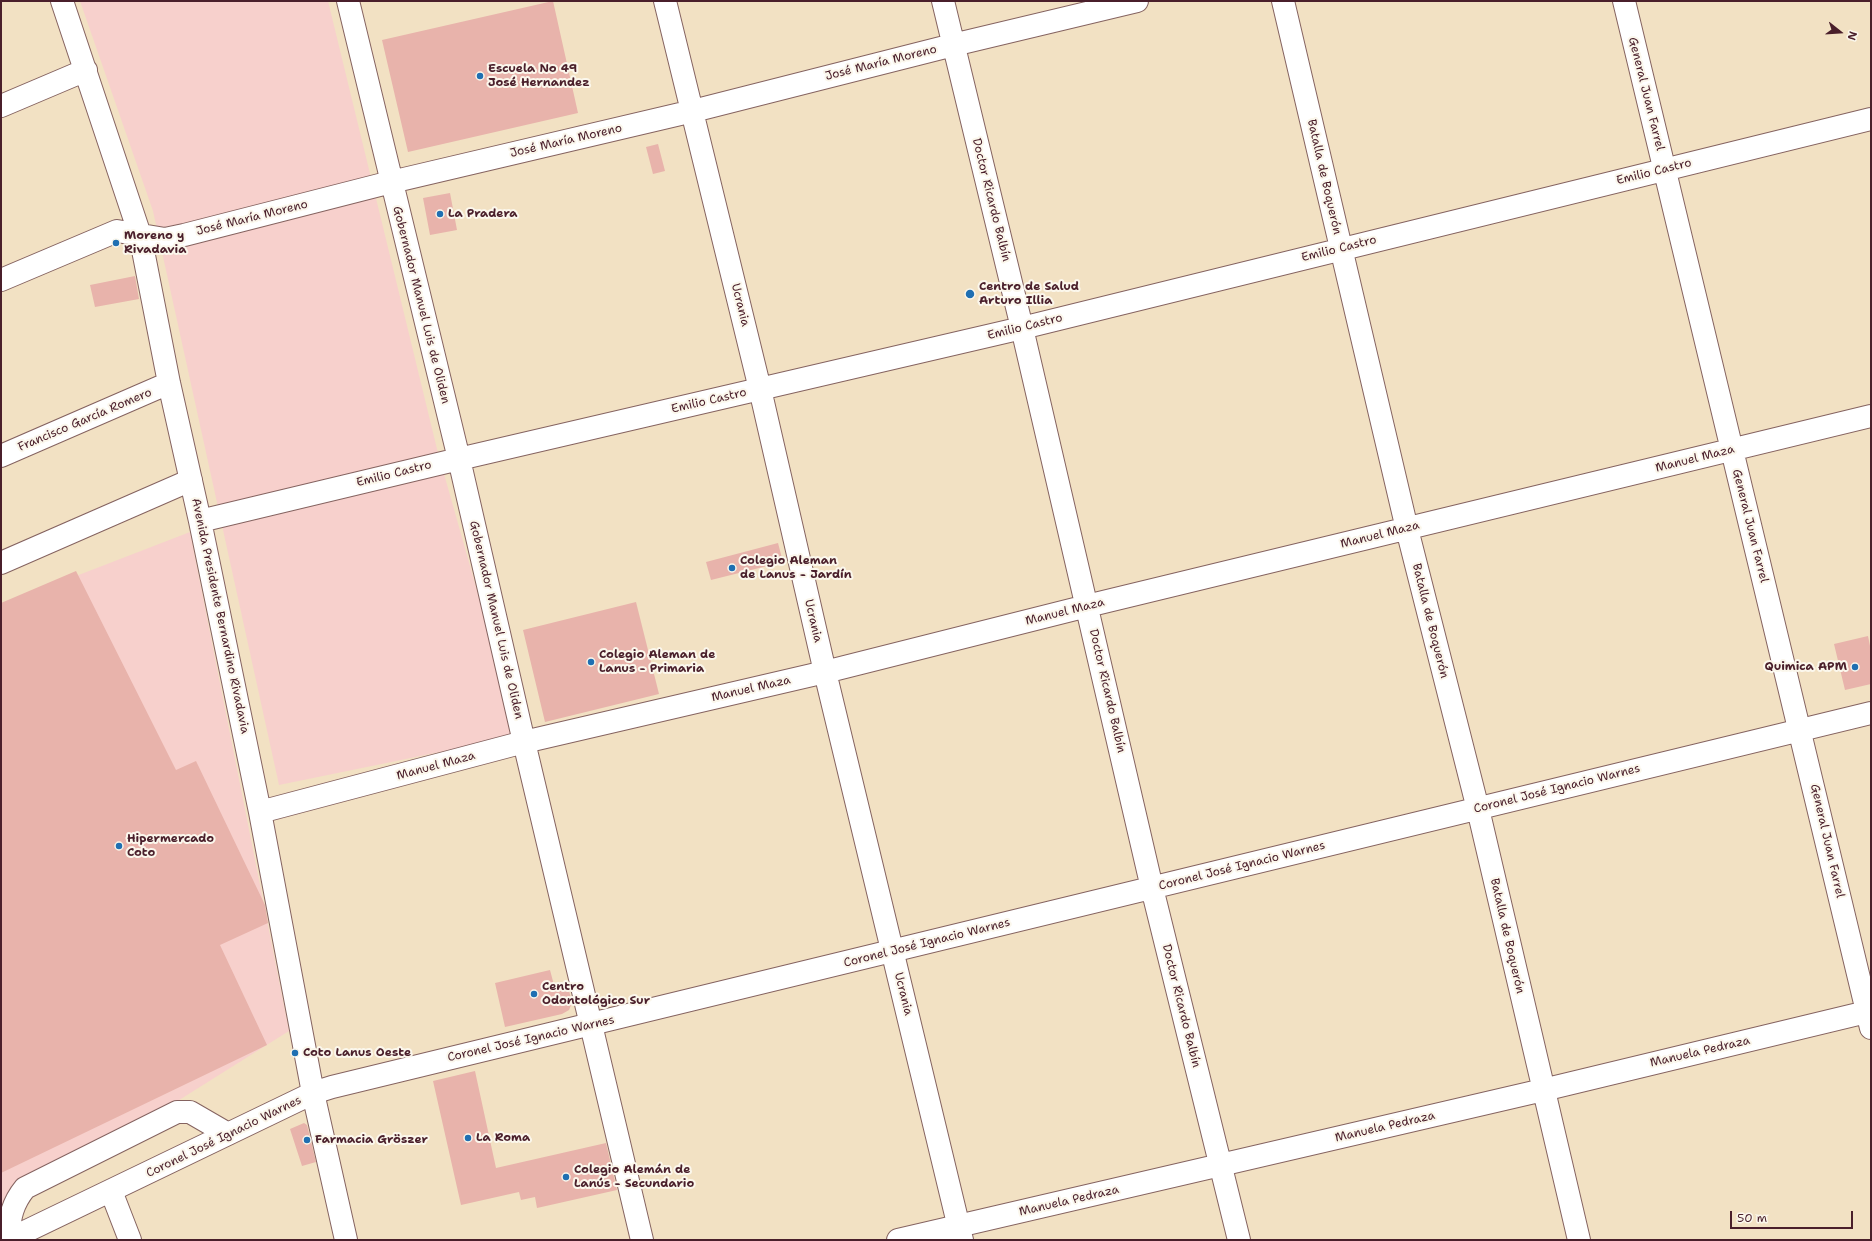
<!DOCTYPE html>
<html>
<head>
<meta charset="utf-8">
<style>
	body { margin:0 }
	#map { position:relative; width:1872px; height:1241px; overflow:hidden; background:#f2e1c3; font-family:"Shantell Sans",sans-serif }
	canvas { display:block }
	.frame { position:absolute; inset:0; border:2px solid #4a1f2b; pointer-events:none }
	.north { position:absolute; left:1820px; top:12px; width:40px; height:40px; -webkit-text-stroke:3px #fbf7ec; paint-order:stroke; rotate:107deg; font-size:11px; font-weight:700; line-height:16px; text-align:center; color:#4a1f2b }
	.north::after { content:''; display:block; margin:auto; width:14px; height:18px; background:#4a1f2b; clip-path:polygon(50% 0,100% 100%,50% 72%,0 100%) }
	.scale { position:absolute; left:1730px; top:1211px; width:123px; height:18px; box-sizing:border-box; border:2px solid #4a1f2b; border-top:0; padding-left:5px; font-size:12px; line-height:14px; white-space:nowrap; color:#4a1f2b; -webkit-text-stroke:3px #fbf7ec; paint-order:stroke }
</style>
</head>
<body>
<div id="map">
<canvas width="1872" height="1241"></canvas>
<div class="frame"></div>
<div class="north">N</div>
<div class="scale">50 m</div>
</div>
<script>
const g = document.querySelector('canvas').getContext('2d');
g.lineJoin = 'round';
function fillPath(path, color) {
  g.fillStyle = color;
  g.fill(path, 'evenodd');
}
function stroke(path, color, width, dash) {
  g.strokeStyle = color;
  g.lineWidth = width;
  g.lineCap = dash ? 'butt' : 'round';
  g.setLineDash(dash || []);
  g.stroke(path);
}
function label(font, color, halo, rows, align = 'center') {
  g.font = font + ' "Shantell Sans",sans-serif';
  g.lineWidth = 4;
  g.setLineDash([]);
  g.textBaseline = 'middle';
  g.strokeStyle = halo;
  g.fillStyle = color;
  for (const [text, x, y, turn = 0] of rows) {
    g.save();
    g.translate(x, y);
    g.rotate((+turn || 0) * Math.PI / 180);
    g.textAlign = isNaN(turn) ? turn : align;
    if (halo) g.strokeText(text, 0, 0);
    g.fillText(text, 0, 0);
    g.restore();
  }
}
fillPath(new Path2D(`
	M80,1H328L437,449L518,736L279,785L153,211Z
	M190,532L289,1031L1,1212V605Z`), '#f7d0cc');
fillPath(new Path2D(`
	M553,1L578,113L408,152L382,40Z
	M658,144L665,171L653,174L646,147Z
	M450,193L457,230L430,235L423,198Z
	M135,276L139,299L95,307L90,285Z
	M778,543L783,562L711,580L706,562Z
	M76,571L176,770L196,761L265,905L268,923L220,945L267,1045L1,1173V603Z
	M636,602L659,694L545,722L523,630Z
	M1868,636L1871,651V684L1845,690L1834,644Z
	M550,970L554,985L567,982L572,1003L569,1010L562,1014L505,1027L495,983Z
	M475,1071L496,1168L606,1143L617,1190L537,1208L535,1197L521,1200L519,1192L461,1205L433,1081Z
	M304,1123L307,1125L316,1162L302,1166L290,1129Z`), '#e8b3ab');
const minor = new Path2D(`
	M62,1L140,235L169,383L200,521L260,812L313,1093L346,1240
	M348,1L459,459L524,742L642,1240
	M665,1L760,389L825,672L962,1240
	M943,1L1022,328L1152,888L1239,1240
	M1283,1L1407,529L1478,809L1579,1240
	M1624,1L1871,1028
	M1,106L86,70
	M1,280L117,231L165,239L184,235L391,182L693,111L953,45L1137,1
	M1,456L169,383
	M200,521L459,459L1022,328L1871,119
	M1,563L191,480
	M260,812L524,742L825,672L1087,606L1871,416
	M111,1191L130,1240
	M7,1240C10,1219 11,1205 25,1188L177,1112H190L228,1134
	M8,1240L313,1093L332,1087L1871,713
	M898,1240L1543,1090L1871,1011`);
stroke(minor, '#856360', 24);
stroke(minor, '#fff', 22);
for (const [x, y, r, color] of [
	[480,76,4,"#1f6fb2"],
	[440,214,4,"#1f6fb2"],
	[116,243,4,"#1f6fb2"],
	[970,294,5,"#1f6fb2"],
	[732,568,4,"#1f6fb2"],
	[591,662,4,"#1f6fb2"],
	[1855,667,4,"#1f6fb2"],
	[119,846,4,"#1f6fb2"],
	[534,994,4,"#1f6fb2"],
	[295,1053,4,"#1f6fb2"],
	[468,1138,4,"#1f6fb2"],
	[307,1140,4,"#1f6fb2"],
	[566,1177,4,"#1f6fb2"]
]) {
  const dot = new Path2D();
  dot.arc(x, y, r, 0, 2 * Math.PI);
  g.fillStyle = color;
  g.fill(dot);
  stroke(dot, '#fbf7ec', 1.5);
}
label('12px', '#4a1f2b', '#fbf7ec', [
	["José María Moreno",881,63,-14],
	["General Juan Farrel",1646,94,76],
	["José María Moreno",566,141,-13],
	["Emilio Castro",1654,172,-14],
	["Batalla de Boquerón",1324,177,77],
	["Doctor Ricardo Balbín",991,200,76],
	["José María Moreno",252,218,-14],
	["Emilio Castro",1339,249,-14],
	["Gobernador Manuel Luis de Oliden",421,305,76],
	["Ucrania",740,305,76],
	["Emilio Castro",1025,327,-14],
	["Emilio Castro",709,401,-13],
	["Francisco García Romero",85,420,-23],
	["Manuel Maza",1695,459,-14],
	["Emilio Castro",394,474,-14],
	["General Juan Farrel",1750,526,76],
	["Manuel Maza",1380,535,-14],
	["Manuel Maza",1065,612,-14],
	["Avenida Presidente Bernardino Rivadavia",220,616,78],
	["Gobernador Manuel Luis de Oliden",496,620,77],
	["Ucrania",813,621,77],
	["Batalla de Boquerón",1430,621,76],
	["Manuel Maza",751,689,-13],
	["Doctor Ricardo Balbín",1107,691,77],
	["Manuel Maza",436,766,-15],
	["Coronel José Ignacio Warnes",1557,789,-14],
	["General Juan Farrel",1827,841,77],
	["Coronel José Ignacio Warnes",1242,866,-14],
	["Batalla de Boquerón",1507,936,77],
	["Coronel José Ignacio Warnes",927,943,-14],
	["Ucrania",903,994,76],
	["Doctor Ricardo Balbín",1181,1006,76],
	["Coronel José Ignacio Warnes",531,1039,-13],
	["Manuela Pedraza",1700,1052,-13],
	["Manuela Pedraza",1385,1127,-13],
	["Coronel José Ignacio Warnes",224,1137,-26],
	["Manuela Pedraza",1069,1201,-13]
]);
label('bold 12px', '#4a1f2b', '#fbf7ec', [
	["Escuela No 49",488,69],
	["José Hernandez",488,83],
	["La Pradera",448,214],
	["Moreno y",124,236],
	["Rivadavia",124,250],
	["Centro de Salud",979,287],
	["Arturo Illia",979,301],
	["Colegio Aleman",740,561],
	["de Lanus - Jardín",740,575],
	["Colegio Aleman de",599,655],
	["Lanus - Primaria",599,669],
	["Quimica APM",1847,667,"right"],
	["Hipermercado",127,839],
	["Coto",127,853],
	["Centro",542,987],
	["Odontológico Sur",542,1001],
	["Coto Lanus Oeste",303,1053],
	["La Roma",476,1138],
	["Farmacia Gröszer",315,1140],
	["Colegio Alemán de",574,1170],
	["Lanús - Secundario",574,1184]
], 'left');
</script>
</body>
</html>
